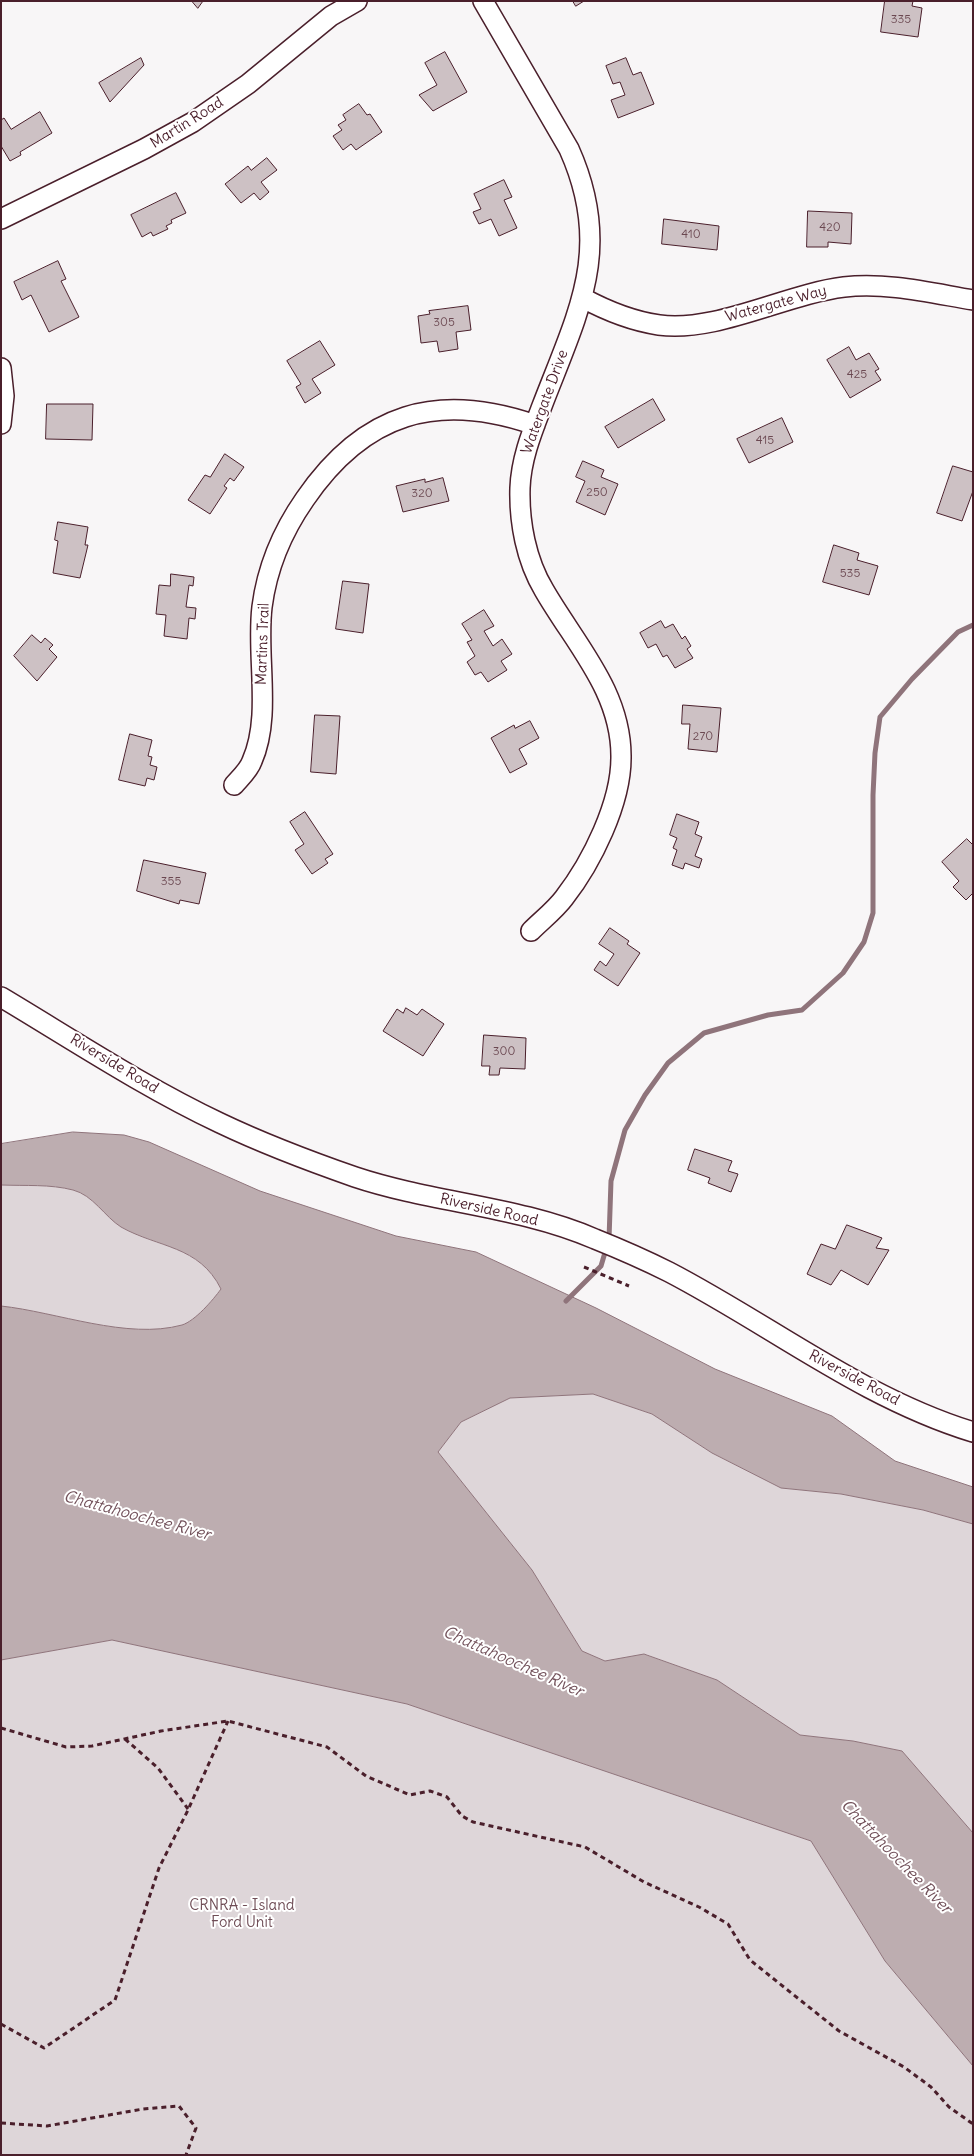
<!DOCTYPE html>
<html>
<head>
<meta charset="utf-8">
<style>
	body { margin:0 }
	#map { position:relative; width:974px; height:2156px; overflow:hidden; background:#f8f6f7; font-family:Delius,sans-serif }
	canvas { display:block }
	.frame { position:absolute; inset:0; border:2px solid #4a1f2b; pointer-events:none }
</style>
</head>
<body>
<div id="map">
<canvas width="974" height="2156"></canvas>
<div class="frame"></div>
</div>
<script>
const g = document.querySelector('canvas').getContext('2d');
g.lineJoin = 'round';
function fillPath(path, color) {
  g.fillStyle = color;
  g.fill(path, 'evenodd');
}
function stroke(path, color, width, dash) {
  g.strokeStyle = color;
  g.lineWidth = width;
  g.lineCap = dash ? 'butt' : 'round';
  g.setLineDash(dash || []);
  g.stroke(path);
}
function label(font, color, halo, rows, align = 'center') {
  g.font = font + ' Delius,sans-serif';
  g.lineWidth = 4;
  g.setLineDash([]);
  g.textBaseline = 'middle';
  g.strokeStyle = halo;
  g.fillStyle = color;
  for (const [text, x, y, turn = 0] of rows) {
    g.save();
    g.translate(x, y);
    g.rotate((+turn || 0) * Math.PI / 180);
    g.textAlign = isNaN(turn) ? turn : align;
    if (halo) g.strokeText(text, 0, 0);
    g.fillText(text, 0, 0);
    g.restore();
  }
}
fillPath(new Path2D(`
	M1,1185C25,1186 50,1184 73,1190C93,1195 105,1217 121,1227C158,1249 198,1244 221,1289C213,1300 195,1321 182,1325C129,1340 56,1312 1,1306Z
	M593,1394L652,1414L712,1453L781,1488L841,1494L923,1510L973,1524V1833L902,1751L853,1741L800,1735L717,1680L645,1654L605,1661L582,1651L532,1570L438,1452L461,1422L510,1398Z
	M112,1640L407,1704L811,1841L885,1961L973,2066V2155H1V1660Z`), '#ded6d9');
const water = new Path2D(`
	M73,1132L124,1135L149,1142L260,1191L396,1236L476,1252L596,1308L715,1369L832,1416L895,1461L973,1487V1524L923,1510L841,1494L781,1488L712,1453L652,1414L593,1394L510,1398L461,1422L438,1452L532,1570L582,1651L605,1661L644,1654L717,1680L800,1735L853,1741L902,1751L973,1833V2066L885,1961L811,1841L407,1704L112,1640L1,1660V1306C57,1312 127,1340 182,1325C195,1321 213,1300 221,1289C199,1245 158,1248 121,1227C105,1217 93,1195 73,1190C50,1184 25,1186 1,1185V1144Z`);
fillPath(water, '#bdadb0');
stroke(water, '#8f747b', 1);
stroke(new Path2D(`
	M566,1301L601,1266L609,1239L611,1181L625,1130L645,1095L668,1063L704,1033L768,1015L802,1010L843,973L864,942L873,913V795L875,753L880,717L912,679L958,632L973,625`), '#8f747b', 5);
const building = new Path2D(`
	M192,1H203L198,8Z
	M573,1H584L576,6Z
	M885,1H913L912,6L922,8L918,37L881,32Z
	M445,52L467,92L433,111L419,95L437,85L425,63Z
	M141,58L144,65L110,102L99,83Z
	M626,58L633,75L641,72L654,104L618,118L611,100L625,95L620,82L613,84L606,66Z
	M359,104L367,115L370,114L382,132L356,150L351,144L343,150L333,136L342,130L338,125L346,120L343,115Z
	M40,112L52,133L20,152L21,155L10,161L1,146V120L4,118L11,129Z
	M267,158L277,170L261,182L269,192L260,200L254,193L241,203L225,184L248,166L251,170Z
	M504,180L512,197L504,200L517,228L499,236L491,219L479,224L473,212L481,209L474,194Z
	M176,193L186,213L171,220L172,223L166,226L168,229L153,236L151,232L142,237L131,215Z
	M808,211L852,213L851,244L828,242V247H807Z
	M664,219L719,226L717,250L662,244Z
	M58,261L66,279L61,281L79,317L49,332L31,295L22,300L14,282Z
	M468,306L471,330L456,332L458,349L439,352L437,341L421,343L418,316L430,314L429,311Z
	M320,341L335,365L312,379L321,393L305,403L296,387L301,384L287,361Z
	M849,347L856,360L869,353L879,369L875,371L881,380L850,398L827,360Z
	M653,399L665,420L618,448L605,427Z
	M47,404H93L92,440L46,439Z
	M782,418L793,442L749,463L737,439Z
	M225,454L244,467L234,481L230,478L224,486L227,488L210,514L188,500L205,475L210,477Z
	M583,461L604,470L601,477L618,484L605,515L576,502L585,481L576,477Z
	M953,466L973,472V491L962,521L937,513Z
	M443,478L449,501L403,512L396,486L425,479V482Z
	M58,522L88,527L85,545H88L80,578L53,573L58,541L55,540Z
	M834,545L859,553L857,560L878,566L869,595L823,582Z
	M171,574L194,577L193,586L189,585L186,607L196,608L195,619L189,618L187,639L164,636L166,615L156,614L159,585L170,586Z
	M343,581L369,584L363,633L336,629Z
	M484,610L494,626L484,631L493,646L502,639L512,654L501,661L507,670L488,682L481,672L475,675L467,662L475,656L467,642L472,640L462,624Z
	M661,621L665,628L673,624L682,639L685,636L691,646L687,649L693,658L675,668L667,655L663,657L656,644L648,648L640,633Z
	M32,635L41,643L45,638L53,645L49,649L57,657L37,681L14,656Z
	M683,705L721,708L717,752L688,749L690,724H682Z
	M315,715L340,716L336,774L311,772Z
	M530,721L539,738L519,749L527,764L510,773L491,738L514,725L515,728Z
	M130,734L152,740L148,756L152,757L150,765L157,767L154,780L147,778L145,786L119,780Z
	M305,812L333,854L325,859L328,863L312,874L295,850L304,844L290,822Z
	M677,814L699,822L695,834L702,837L695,856L702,859L699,868L685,863L683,869L672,865L677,850L673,848L677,838L670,835Z
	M967,839L973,845V893L966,900L953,887L959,881L942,862Z
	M144,860L206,873L199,904L180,900L179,904L137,891Z
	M610,928L629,941L627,944L640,953L618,986L594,970L600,961L606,966L614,954L599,944Z
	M406,1008L417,1015L422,1009L444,1024L423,1056L383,1031L397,1009L403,1013Z
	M484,1035L526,1038L525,1069L500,1068L499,1075H489L490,1066H482Z
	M695,1149L732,1161L728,1171L738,1174L731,1192L708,1183L710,1178L688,1170Z
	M847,1225L882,1238L876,1248L889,1250L868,1285L841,1270L831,1285L807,1274L821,1244L835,1249Z`);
fillPath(building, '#cdc1c4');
stroke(building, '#4a1f2b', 1);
const minor = new Path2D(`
	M483,1L569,149C614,249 578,312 542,406C532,432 521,459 520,488C519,522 526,560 544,590C575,644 622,692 621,758C621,803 592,862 564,898C555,910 542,920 531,931
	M1,219L144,149L193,122L248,84L331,16L357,1
	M583,298C607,311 632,321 659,325C716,333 786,294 844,287C887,282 931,293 973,300
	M1,368L4,396L1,424
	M234,785C240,778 249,770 252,761C272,716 256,656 262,607C267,568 282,532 305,499C364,413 437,391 535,425
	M1,997C73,1040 144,1087 220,1123C264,1144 309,1161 355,1177C433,1203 519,1206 595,1239C620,1249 645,1260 669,1272C771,1325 862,1398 973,1432`);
stroke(minor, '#4a1f2b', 22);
stroke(new Path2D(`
	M584,1267L629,1286
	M1,1728L66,1747L92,1746L161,1731L228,1721L327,1747L366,1776L410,1795L430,1791L447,1797L462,1816L473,1822L585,1847L644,1882L699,1907L728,1924L750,1960L839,2031L904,2067L931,2087L949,2107L973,2124
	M125,1739L158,1768L188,1809
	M1,2024L44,2048L115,2000L159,1868L188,1810L228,1721
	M1,2123L47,2126L143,2109L179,2106L196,2128L186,2155`), '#4a1f2b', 3, [5, 4]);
stroke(minor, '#fff', 19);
label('12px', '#6b4851', null, [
	["335",901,20],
	["420",830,228],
	["410",691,235],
	["305",444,323],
	["425",857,375],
	["415",765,441],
	["250",597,493],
	["320",422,494],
	["535",850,574],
	["270",703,737],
	["355",171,882],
	["300",504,1052]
]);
label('15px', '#4a1f2b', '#fff', [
	["Martin Road",187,123,-32],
	["Watergate Way",776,304,-15],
	["Watergate Drive",545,402,-70],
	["Martins Trail",263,644,-88],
	["Riverside Road",114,1064,31],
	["Riverside Road",489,1210,13],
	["Riverside Road",854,1378,28]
]);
label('15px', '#6f4d56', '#fff', [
	["CRNRA - Island",242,1906],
	["Ford Unit",242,1923]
]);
label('italic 16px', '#72515a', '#fff', [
	["Chattahoochee River",137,1516,15],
	["Chattahoochee River",513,1662,24],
	["Chattahoochee River",896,1857,46]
]);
</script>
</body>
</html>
